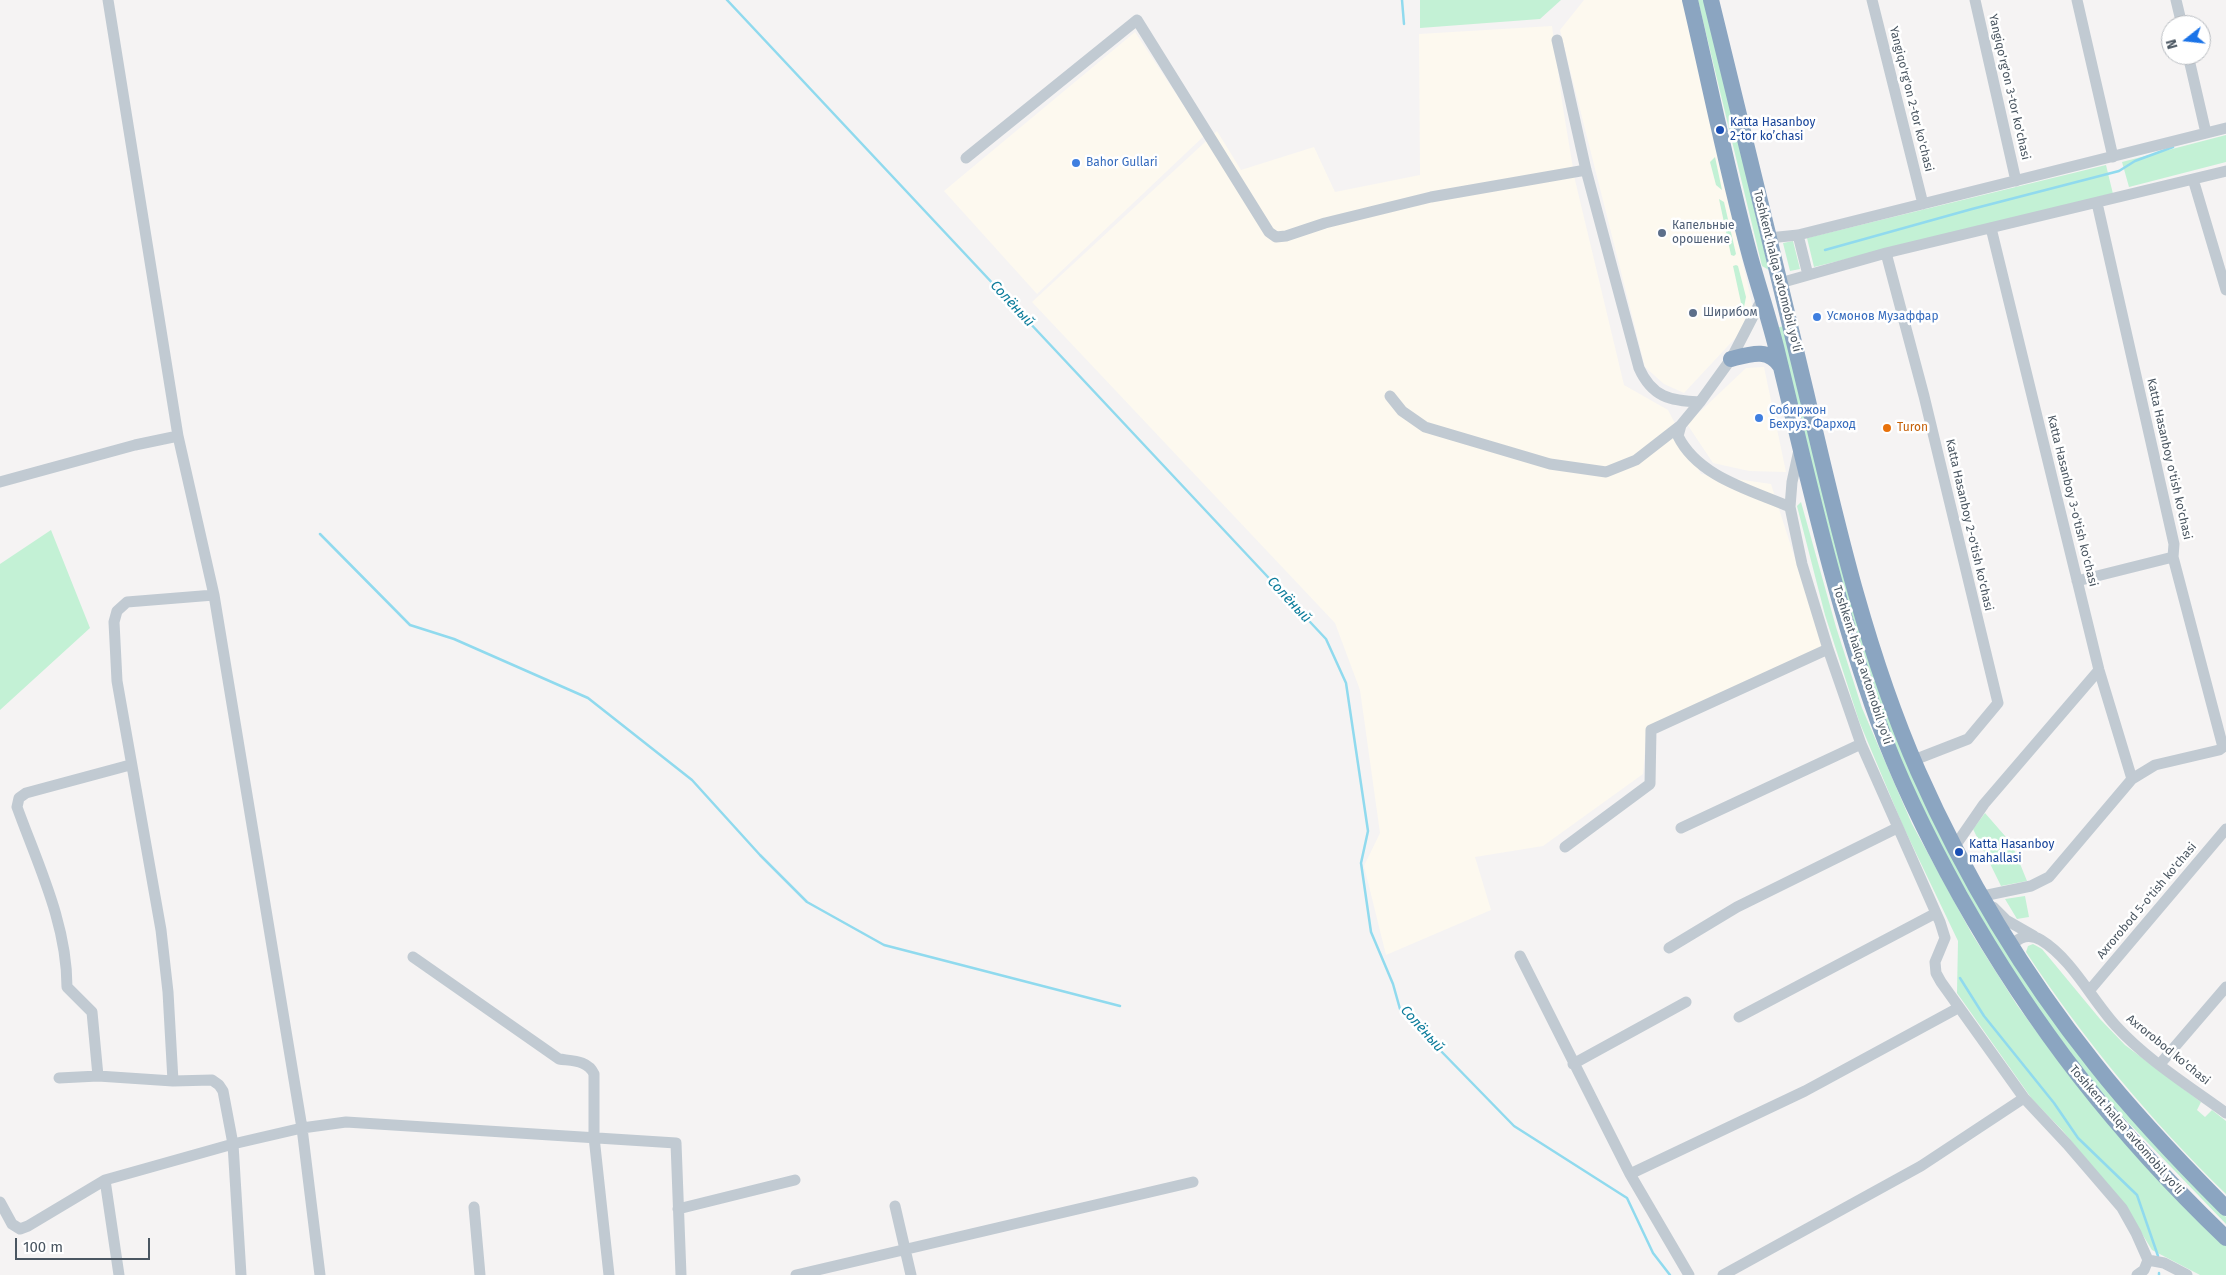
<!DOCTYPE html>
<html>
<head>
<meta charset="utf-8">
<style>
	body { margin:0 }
	#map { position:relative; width:2226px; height:1275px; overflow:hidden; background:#f5f3f3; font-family:"Fira Sans",sans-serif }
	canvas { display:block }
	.north { position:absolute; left:2161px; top:15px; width:50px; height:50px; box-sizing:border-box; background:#fff; border:1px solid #b7bbc0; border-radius:50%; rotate:254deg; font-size:14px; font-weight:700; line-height:20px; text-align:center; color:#4a5661 }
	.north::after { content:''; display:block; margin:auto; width:18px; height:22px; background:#1a73e8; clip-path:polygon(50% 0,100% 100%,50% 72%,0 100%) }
	.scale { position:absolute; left:15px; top:1238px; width:135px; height:22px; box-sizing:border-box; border:2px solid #4a5661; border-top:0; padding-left:6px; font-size:15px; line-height:18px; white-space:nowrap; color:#4a5661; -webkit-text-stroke:4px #fff; paint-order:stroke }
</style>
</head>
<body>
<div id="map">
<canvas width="2226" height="1275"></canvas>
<div class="north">N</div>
<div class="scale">100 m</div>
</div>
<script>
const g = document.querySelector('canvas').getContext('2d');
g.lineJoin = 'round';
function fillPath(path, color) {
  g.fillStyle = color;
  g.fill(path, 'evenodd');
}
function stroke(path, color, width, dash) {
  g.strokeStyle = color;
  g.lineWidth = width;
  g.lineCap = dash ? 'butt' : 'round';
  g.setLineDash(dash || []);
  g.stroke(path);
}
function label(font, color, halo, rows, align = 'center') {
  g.font = font + ' "Fira Sans",sans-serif';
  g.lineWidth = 5;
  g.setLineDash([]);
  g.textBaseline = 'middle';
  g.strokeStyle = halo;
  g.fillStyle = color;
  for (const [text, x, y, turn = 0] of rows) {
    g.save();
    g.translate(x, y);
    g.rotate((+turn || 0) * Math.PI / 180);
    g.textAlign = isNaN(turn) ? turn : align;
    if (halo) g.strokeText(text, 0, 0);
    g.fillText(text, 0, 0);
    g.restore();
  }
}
fillPath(new Path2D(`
	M1584,0H1683L1755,317L1684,393L1664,384L1645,367L1560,30Z
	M1552,26L1563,108L1575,180L1624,385L1668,410L1701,474L1771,484L1824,649L1647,728L1643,774L1543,846L1475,857L1491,910L1386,955L1364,866L1380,833L1360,690L1335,623L1032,302L1217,131L1241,170L1314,147L1335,192L1420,175L1419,34Z
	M1135,32L1204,136L1037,294L944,191Z
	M1764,367L1786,472L1749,471L1713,463L1687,424L1746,368Z`), '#fdf9ef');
fillPath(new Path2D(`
	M1420,0H1561L1540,19L1420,28Z
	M1698,0H1704L1769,270L1762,266Z
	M2226,135V162L2129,187L2122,162Z
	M1715,157L1722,190L1716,185L1710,162Z
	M2106,165L2113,194L1814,267L1807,238Z
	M1719,199L1724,202L1736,254L1734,256L1731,255Z
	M1793,241L1800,269L1790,271L1783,243Z
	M1736,265L1738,266L1746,297L1743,312L1733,266Z
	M1783,326L1825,502L1934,822L2157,1146L2226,1217V1224L2121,1115L2091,1079L2034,1004L2008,965L1940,845L1900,762L1855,634L1777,328Z
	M1801,502L1836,627L1862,708L1912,824L1972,934L2017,1005L2042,1039L2226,1245V1275H2200L2152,1250L2123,1203L2062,1130L2032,1099L1957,993L1958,941L1903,826L1859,721L1825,615L1797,506Z
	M51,530L90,628L0,710V564Z
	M1985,813L2012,844L2027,881L2001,886L1973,829Z
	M2025,896L2029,917L2017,919L2005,899Z
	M2033,944L2042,949L2100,1019L2125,1045L2201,1102L2197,1110L2205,1117L2212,1110L2226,1121V1194C2151,1121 2084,1040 2026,952L2028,946Z`), '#c3f1d5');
stroke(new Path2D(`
	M727,0L1326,639L1346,683L1368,831L1361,863L1371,932L1393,984L1400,1009L1514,1126L1627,1198L1653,1253L1670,1275
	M1402,0L1404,24
	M1825,250L1972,209L2119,171L2135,161L2173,147
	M320,534L410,625L454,639L588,698L692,780L760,855L807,902L884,945L1120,1006
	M1960,978L1984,1016L2054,1103L2078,1138L2137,1195L2158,1256
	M2159,1275V1273`), '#90daee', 2.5);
stroke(new Path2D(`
	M108,0L178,436L214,595L302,1128L320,1275
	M1872,0L1923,204
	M1975,0L2016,181
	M2077,0L2113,157
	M2176,0L2182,25
	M1557,40L1586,170L1639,368C1652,397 1670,401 1700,402
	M2188,55L2206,133
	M966,158L1137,20L1269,232L1276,237L1286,236L1325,223L1431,197L1586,170
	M2193,179L2226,290
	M1991,228L2099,670L2132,779
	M1798,235L1808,275
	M1769,238L1798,235L2226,128
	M1886,253L1924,396L1998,703L1968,739L1914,760
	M1780,283L1886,253L2226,171
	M1390,396L1402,411L1425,427L1550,464L1606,472L1636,460L1681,425L1700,402L1731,359L1763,297
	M1681,425L1678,436C1698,477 1751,490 1790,507
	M1799,450L1792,482L1790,507L1802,564L1828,649L1861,744L1940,922L1945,938L1935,962L1936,973L1941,982L2024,1098L2067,1144L2122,1208L2136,1233L2148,1260L2144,1270L2137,1275
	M0,482L135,445L178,436
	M2077,581L2173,557
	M130,765L26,793L19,798L17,807C38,865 67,924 67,987L92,1012L98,1076L173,1081L212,1080L219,1085L223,1091L233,1144L241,1275
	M1681,828L1861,744
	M1955,846L1984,804L2099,670
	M1565,847L1650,784L1651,730L1828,649
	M1983,896L2031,886L2049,877L2132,779L2155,765L2219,750L2223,747L2173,557L2174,544L2097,203
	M1993,907L2006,920L2034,936
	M2012,947C2018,935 2031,934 2041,940C2072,959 2092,1000 2116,1026C2147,1060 2189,1086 2226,1113
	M1669,948L1737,907L1897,828
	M1520,956L1630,1174L1689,1275
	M413,957L559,1059C572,1061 588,1060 594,1074V1137L609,1275
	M2089,991L2226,829
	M1739,1017L1936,913
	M1573,1064L1686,1002
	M2160,1064L2226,987
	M59,1078L98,1076
	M173,1081L168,992L161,930L117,681L114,622L117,611L127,602L214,595
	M1630,1174L1805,1091L1958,1008
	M105,1180L119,1275
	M0,1202L12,1224L20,1229L28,1226L105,1180L233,1144L302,1128L346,1122L676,1143L681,1275
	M895,1206L911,1275
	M474,1207L480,1275
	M678,1209L795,1180
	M2148,1260L2164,1263L2187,1275
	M796,1275L1193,1182
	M1723,1275L1921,1166L2024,1098`), '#c1cad2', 11);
stroke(new Path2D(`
	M1690,0C1710,85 1727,171 1750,256C1759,289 1770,321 1778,355C1808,478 1835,602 1878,721C1900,782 1929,840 1960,896C2033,1026 2118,1135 2226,1238
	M1711,0C1743,131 1775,261 1806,392C1836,520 1865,650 1918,771C1964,875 2024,975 2095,1064C2135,1115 2180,1162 2226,1208
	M1731,359C1750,354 1769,347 1781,367`), '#8ba5c1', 16);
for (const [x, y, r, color] of [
	[1720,130,5,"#1a4fb4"],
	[1076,163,5,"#3f7fe0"],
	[1662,233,5,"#5c6f8a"],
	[1693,313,5,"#5c6f8a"],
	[1817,317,5,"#3f7fe0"],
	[1759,418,5,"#3f7fe0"],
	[1887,428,5,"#e8710a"],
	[1959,852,5,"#1a4fb4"]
]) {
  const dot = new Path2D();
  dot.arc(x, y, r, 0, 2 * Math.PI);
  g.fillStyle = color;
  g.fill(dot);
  stroke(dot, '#fff', 2);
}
label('12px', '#4a5661', '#fff', [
	["Yangiqo'rg'on 3-tor ko'chasi",2009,87,77],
	["Yangiqo'rg'on 2-tor ko'chasi",1911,99,76],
	["Toshkent halqa avtomobil yo'li",1777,271,76],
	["Katta Hasanboy o'tish ko'chasi",2169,459,77],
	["Katta Hasanboy 3-o'tish ko'chasi",2072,501,76],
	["Katta Hasanboy 2-o'tish ko'chasi",1969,525,77],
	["Toshkent halqa avtomobil yo'li",1862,665,72],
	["Axrorobod 5-o'tish ko'chasi",2147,901,-50],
	["Axrorobod ko'chasi",2168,1050,39],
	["Toshkent halqa avtomobil yo'li",2126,1130,49]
]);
label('12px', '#164399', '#fff', [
	["Katta Hasanboy",1730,123],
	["2-tor ko’chasi",1730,137],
	["Katta Hasanboy",1969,845],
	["mahallasi",1969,859]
], 'left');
label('12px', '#366cbe', '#fff', [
	["Bahor Gullari",1086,163],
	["Усмонов Музаффар",1827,317],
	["Собиржон",1769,411],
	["Бехруз. Фарход",1769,425]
], 'left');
label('12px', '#4e5e75', '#fff', [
	["Капельные",1672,226],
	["орошение",1672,240],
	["Ширибом",1703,313]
], 'left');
label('12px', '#c56008', '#fff', [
	["Turon",1897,428]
], 'left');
label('italic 14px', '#0c7c9b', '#fff', [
	["Солёный",1012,304,47],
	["Солёный",1289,600,47],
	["Солёный",1422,1029,48]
]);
</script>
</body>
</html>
